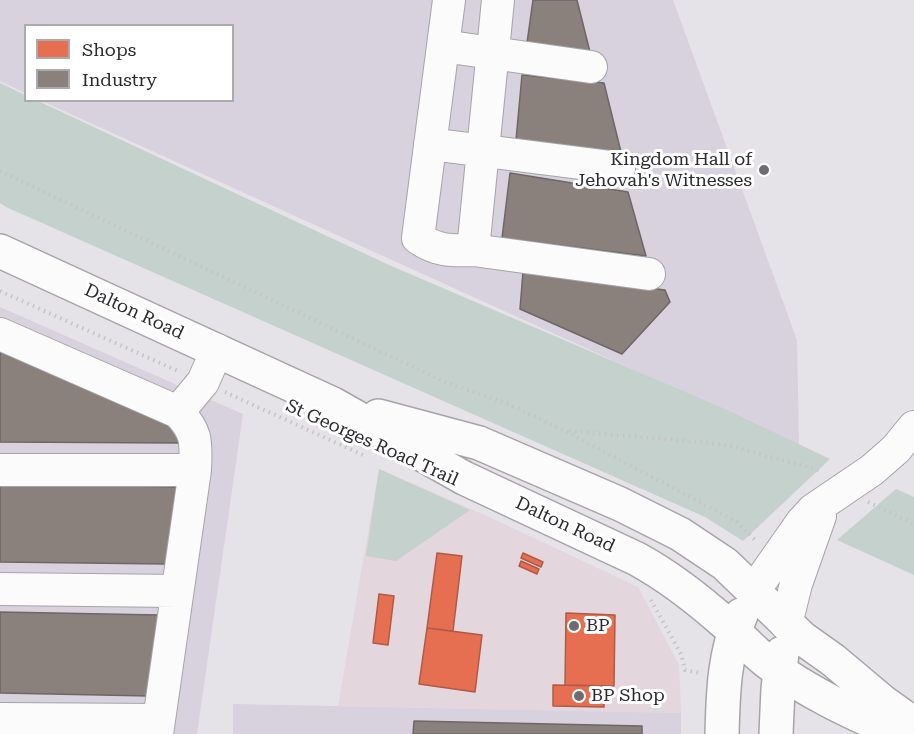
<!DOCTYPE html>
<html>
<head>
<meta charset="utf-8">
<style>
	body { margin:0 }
	#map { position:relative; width:914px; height:734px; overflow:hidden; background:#e5e2e8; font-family:"Roboto Serif",serif }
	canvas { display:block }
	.legend { position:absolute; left:24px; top:24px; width:210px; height:78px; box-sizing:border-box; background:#fff; border:2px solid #abaaac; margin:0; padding:8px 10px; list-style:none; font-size:18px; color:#2c2a2f }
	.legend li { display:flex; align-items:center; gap:12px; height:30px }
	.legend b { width:30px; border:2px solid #abaaac }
</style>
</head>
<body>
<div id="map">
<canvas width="914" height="734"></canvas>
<ul class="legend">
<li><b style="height:16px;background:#e76f51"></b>Shops</li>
<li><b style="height:16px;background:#8a817c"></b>Industry</li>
</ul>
</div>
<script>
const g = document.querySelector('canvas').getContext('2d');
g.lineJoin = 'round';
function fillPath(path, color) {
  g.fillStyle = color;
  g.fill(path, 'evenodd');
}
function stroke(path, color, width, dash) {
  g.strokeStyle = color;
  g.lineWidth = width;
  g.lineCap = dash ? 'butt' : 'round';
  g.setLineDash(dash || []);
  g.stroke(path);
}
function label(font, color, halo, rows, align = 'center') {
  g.font = font + ' "Roboto Serif",serif';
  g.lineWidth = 6;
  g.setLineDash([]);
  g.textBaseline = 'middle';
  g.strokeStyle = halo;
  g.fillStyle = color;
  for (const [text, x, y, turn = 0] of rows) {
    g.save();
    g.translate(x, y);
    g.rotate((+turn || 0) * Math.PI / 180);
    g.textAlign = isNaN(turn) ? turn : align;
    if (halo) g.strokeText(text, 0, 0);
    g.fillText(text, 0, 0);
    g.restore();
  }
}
fillPath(new Path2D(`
	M379,469L489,517L638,587L679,665L681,713L338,706Z`), '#e3d6dd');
fillPath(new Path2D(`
	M0,0H673L797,340L799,445L42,101L232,100V26H26L25,93L0,81Z
	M0,307L243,414L197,734H0Z
	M233,704L681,713V734H233Z`), '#d8d2de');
fillPath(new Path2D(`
	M0,83L25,95L26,100L38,101L389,265L725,409L830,459L743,541L705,517L6,207L0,203Z
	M379,469L470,510L396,561L366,556Z
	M896,489L914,497V575L837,540Z`), '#c5d1cc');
const shops = new Path2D(`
	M437,553L462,556L453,631L427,628Z
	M523,553L543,562L541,567L521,558Z
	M521,561L539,569L537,574L519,566Z
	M379,594L394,596L388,645L373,643Z
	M566,613L615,615L614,686L565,685Z
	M427,628L482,635L475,692L419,684Z
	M553,685L604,686V707L553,706Z`);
fillPath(shops, '#e76f51');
stroke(shops, '#af5a47', 1.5);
const industry = new Path2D(`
	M533,0H577L590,52L527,43Z
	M522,75L604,83L622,156L516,140Z
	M510,173L628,192L646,256L502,238Z
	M523,272L665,290L670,302L622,354L520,309Z
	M0,350L179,430V443L0,442Z
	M0,483L176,487L166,564L0,562Z
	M0,612L159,615L149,696L0,693Z
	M414,721L642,726V734H413Z`);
fillPath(industry, '#8a817c');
stroke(industry, '#6e6765', 1.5);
const minor = new Path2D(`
	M449,0L418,238C437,251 451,251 473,250L498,0
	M443,46L591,67
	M430,144L619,168
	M473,250L649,274
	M0,334L178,412C198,433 196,443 195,470L157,734
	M178,412L203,382L217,350
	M0,470H195
	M0,589L177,591
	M753,592L802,522L813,510L872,470L896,449L914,427
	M786,624L796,584L820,516
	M0,719L159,720`);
const major = new Path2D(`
	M0,251L333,404L464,478L637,559C668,576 699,600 726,624C740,636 752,650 766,661C806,692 853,713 899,734
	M378,416L479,443L620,504L680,534L725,564L802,638L833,660L883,702L914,724
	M722,734C723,693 724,653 741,615
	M776,734L778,689L782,653`);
stroke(minor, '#a6a4a8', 34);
stroke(major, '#a6a4a8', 36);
stroke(new Path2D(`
	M0,171L445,382L508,404L565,431L737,522L757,542
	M0,291L180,372
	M225,392L363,455
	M569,431L710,443L731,446L822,471
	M868,502L914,524
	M651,600L681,654L685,670L700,673`), '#c4c4c6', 4, [1.5, 4.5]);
stroke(minor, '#fbfbfc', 32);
stroke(major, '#fbfbfc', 33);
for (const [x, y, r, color] of [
	[764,170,6,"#6d6a70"],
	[574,626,6,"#6d6a70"],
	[579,696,6,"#6d6a70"]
]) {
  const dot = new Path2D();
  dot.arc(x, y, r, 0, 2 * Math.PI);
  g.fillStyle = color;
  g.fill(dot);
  stroke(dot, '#fff', 2);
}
label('18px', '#2c2a2f', '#fff', [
	["Kingdom Hall of",752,160,"right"],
	["Jehovah's Witnesses",752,181,"right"],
	["BP",586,626],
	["BP Shop",591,696]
], 'left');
label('18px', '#2c2a2f', '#fff', [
	["Dalton Road",134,312,25],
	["St Georges Road Trail",372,443,24],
	["Dalton Road",565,525,25]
]);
</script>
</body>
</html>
